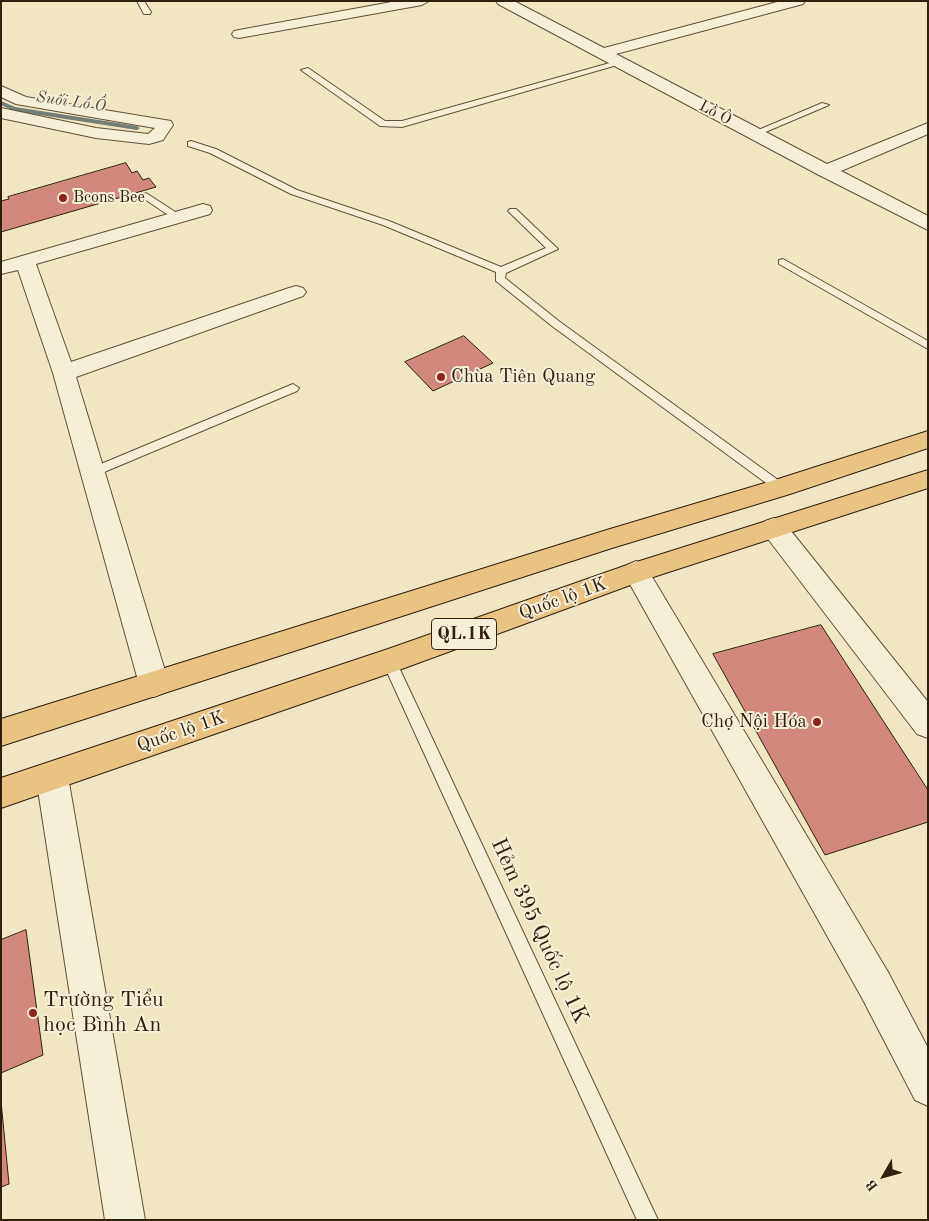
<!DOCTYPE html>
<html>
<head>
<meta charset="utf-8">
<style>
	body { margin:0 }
	#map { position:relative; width:929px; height:1221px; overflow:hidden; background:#f1e6c2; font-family:"Old Standard TT",serif }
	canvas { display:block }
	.frame { position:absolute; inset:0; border:2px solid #2f1f0d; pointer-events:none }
	.north { position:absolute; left:859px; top:1151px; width:50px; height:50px; -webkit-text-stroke:4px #f6efd7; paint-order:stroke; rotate:232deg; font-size:14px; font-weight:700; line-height:20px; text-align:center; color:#2f1f0d }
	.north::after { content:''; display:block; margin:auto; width:18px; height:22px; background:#2f1f0d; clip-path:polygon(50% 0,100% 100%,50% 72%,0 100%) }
</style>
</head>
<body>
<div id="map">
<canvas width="929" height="1221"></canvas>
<div class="frame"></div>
<div class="north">B</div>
</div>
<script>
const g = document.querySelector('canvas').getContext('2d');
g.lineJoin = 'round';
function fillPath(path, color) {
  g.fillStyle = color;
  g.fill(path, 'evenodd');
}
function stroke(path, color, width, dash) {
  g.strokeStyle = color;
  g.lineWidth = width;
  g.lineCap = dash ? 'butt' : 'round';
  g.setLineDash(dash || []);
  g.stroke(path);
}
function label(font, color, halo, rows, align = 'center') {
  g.font = font + ' "Old Standard TT",serif';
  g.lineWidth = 4;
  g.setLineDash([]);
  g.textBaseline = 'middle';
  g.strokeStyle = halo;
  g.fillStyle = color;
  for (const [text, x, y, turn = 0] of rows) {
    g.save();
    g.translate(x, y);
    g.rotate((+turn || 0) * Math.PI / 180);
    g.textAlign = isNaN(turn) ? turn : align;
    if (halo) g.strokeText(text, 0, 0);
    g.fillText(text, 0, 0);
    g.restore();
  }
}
fillPath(new Path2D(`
	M1,101L15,107L137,126L140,128L137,130L14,111L1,105Z`), '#727e76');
const building = new Path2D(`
	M126,163L132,173L137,171L143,180L149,178L156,187L1,232V201L9,199L8,197Z
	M464,336L493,363L433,391L405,362Z
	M821,625L928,790V822L825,855L713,654Z
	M26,930L43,1055L1,1073V940Z
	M1,1101L9,1184L1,1187Z`);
fillPath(building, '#d2887f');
stroke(building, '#2f1f0d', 1);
const service = new Path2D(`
	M137,1H144L151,12L150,14H144Z
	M617,61L624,63L402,127L380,126L301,70L308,68L385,121H402Z
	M822,103L829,105L756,136L749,134Z
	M191,141L216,149L297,190L389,221L501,267L546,248L508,211L510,209H516L558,249L506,273L505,278L560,322L785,485L787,488L785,491H777L552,326L496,281V272L383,225L291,194L210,153L188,146V142Z
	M146,193L180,215V219H174L143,198L141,196Z
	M783,259L928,341V349L779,264V260Z
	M293,384L299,388L297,391L97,475L93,476L87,472L89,469Z
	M389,655L394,657L396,661L658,1220H637L382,661L384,657Z`);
const minor = new Path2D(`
	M397,1H429L422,5L239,38L234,37L232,34L234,31L239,30Z
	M496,1H514L604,48L781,1H805L803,4L616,54L827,164L928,123V134L841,171L928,216V230L819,175L498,4Z
	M1,86L26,97L165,120L171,121L173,125L163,140L149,144L96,138L1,118V108L96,128L148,134L155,128L16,104L1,97Z
	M203,204L210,206L212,210L210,214L36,264L71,362L289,288L296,286L303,288L306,292L303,296L76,377L169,684L164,693L154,697L144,693L139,684L53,373L18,270L1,274V262Z
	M774,518L783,521L928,702V738L917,734L765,535L761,528L765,521Z
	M636,561L645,565L888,972L928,1048V1106L915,1100L862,998L627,579L623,572L627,565Z
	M52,763L63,767L68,777L145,1220H105L36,777L41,767Z`);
const primary = new Path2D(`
	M928,431V448L790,494L612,548L1,746V719L610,529L775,480Z
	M928,470V488L644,580L399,670L1,808V778L388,649L627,565Z`);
stroke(service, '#60513a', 2);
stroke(minor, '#60513a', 2);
stroke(primary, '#2f1f0d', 2);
fillPath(service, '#f6efd7');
fillPath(minor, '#f6efd7');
fillPath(primary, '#e8c381');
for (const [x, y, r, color] of [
	[63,198,5,"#8f2418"],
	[441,377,5,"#8f2418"],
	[817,722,5,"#8f2418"],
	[33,1013,5,"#8f2418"]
]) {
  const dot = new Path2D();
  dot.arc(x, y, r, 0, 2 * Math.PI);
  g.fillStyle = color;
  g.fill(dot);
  stroke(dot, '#f6efd7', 2);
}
label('italic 16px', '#504e42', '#f6efd7', [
	["Suối Lồ Ồ",71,102,8]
]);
label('16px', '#2f1f0d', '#f6efd7', [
	["Lồ Ô",715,113,28]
]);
label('16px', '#2f1f0d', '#f6efd7', [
	["Bcons Bee",73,198]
], 'left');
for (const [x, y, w] of [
	[464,634,65]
]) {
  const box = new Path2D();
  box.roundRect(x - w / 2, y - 15.5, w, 31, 4);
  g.fillStyle = '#f6efd7';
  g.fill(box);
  stroke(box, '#2f1f0d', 1);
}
label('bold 18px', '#2f1f0d', null, [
	["QL.1K",464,634]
]);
label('19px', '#2f1f0d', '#f6efd7', [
	["Chùa Tiên Quang",451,377],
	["Chợ Nội Hóa",807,722,"right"]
], 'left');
label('19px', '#2f1f0d', '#f6efd7', [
	["Quốc lộ 1K",563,599,-20],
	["Quốc lộ 1K",181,732,-19]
]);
label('22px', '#2f1f0d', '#f6efd7', [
	["Hẻm 395 Quốc lộ 1K",539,931,65]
]);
label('22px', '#2f1f0d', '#f6efd7', [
	["Trường Tiểu",43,1000],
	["học Bình An",43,1025]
], 'left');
</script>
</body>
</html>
